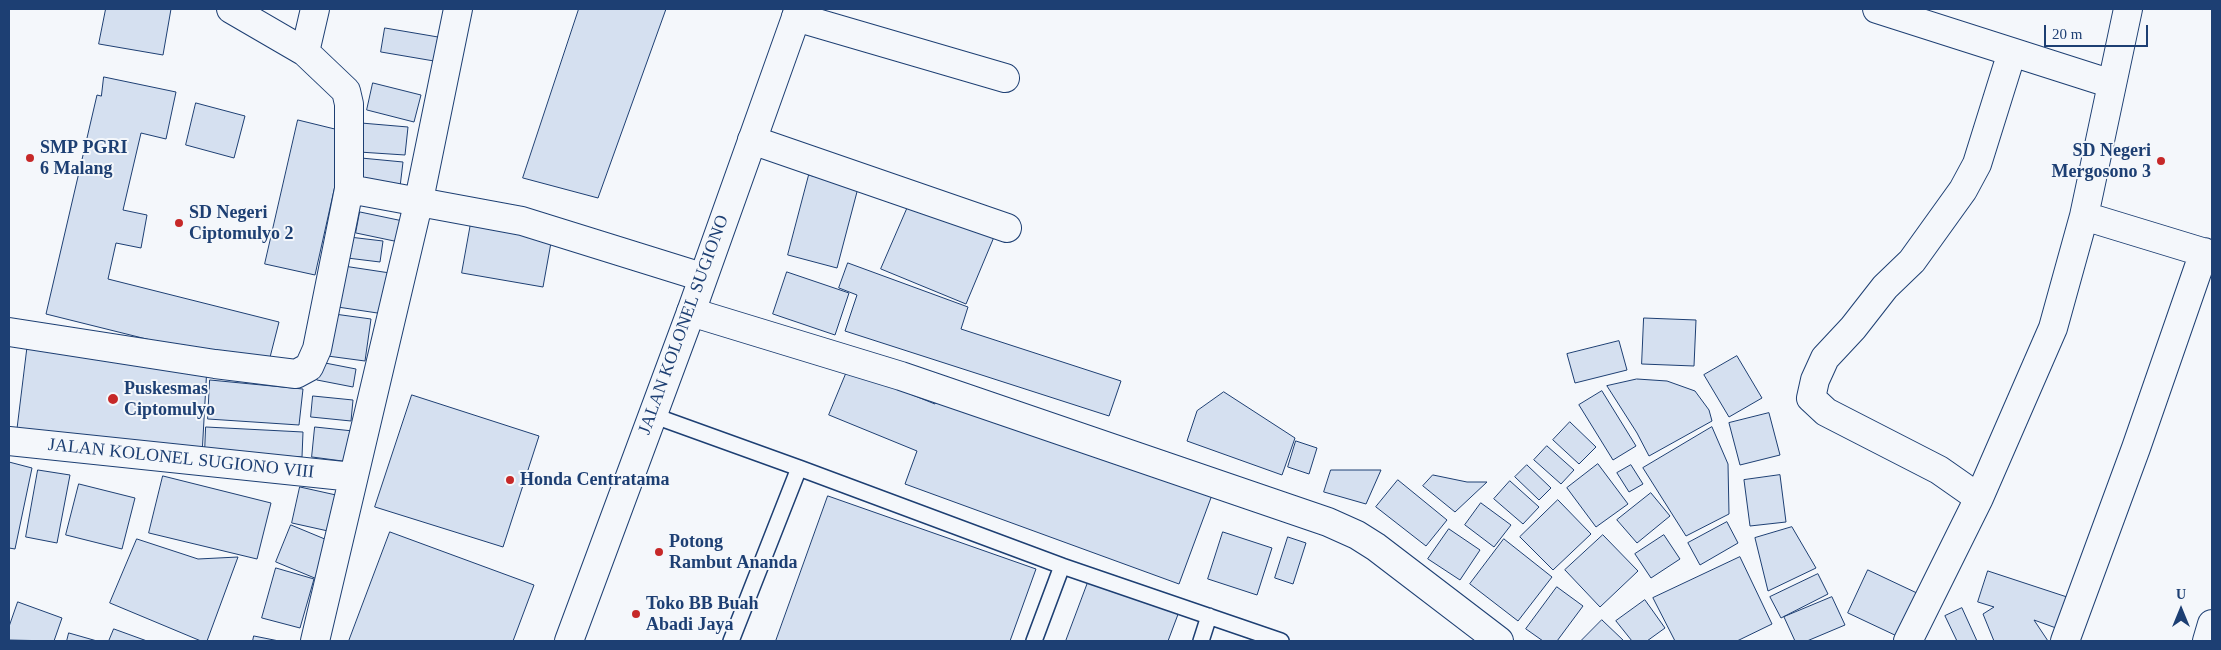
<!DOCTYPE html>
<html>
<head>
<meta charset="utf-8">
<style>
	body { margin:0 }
	#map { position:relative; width:2221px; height:650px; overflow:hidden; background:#f4f7fb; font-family:Georgia,serif }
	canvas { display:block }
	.frame { position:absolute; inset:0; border:10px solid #1d3f73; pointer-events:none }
	.north { position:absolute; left:2156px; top:585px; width:50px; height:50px; -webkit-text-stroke:4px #f4f7fb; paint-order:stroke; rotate:0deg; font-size:14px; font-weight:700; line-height:20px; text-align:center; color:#1d3f73 }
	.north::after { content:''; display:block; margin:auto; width:18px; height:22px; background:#1d3f73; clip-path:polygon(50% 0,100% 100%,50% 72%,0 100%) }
	.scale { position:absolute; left:2044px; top:25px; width:104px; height:22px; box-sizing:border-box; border:2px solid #1d3f73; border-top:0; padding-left:6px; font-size:15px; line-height:18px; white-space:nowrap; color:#1d3f73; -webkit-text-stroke:4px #f4f7fb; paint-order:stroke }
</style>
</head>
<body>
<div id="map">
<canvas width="2221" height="650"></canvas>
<div class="frame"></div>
<div class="north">U</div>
<div class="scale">20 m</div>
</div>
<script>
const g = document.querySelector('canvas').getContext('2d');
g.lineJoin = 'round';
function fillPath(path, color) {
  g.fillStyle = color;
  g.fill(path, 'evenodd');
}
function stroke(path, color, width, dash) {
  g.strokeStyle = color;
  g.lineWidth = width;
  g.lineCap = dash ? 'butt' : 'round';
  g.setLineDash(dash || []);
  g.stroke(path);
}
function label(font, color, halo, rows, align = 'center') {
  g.font = font + ' Georgia,serif';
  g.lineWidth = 4;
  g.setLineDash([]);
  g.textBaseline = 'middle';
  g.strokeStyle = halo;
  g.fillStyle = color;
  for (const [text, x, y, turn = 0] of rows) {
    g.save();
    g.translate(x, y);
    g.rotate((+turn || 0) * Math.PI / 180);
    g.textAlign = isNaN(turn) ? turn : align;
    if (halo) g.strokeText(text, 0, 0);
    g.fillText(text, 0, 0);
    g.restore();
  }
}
const building = new Path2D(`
	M106,9H171L163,55L99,44Z
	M579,9H666L598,198L523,178Z
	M385,28L438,37L434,61L381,52Z
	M104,77L176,92L166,139L141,133L123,210L147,215L141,248L116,243L108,279L279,322L267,369L46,314L97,95L101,96Z
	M373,83L421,95L414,122L367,110Z
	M196,103L245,116L234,158L186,145Z
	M298,120L347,132L315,275L265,264Z
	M361,123L408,127L405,155L359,152Z
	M361,158L403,162L400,187L359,182Z
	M809,175L858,188L837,268L788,255Z
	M910,202L994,237L966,304L881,269Z
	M360,212L403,221L399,242L356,233Z
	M471,223L552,237L543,287L462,273Z
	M341,236L383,241L380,262L339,257Z
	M848,263L968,307L961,329L1121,381L1109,416L845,331L857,295L839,288Z
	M337,265L390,273L384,314L331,306Z
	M787,272L849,293L835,335L773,314Z
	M327,313L371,319L365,361L320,355Z
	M1644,318L1696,320L1694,366L1642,364Z
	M1619,341L1627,370L1575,383L1567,354Z
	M28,342L207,366L202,455L17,432Z
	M1737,356L1762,398L1729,417L1704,375Z
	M320,362L356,369L353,387L317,380Z
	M848,369L935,404L938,395L1212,495L1179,584L905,484L917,451L829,415Z
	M1637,379L1667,381L1695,391L1709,410L1712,421L1649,456L1637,433L1607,386Z
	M210,380L303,389L299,425L208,419Z
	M1602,391L1636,446L1613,460L1579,405Z
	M1224,392L1295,438L1282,475L1187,441L1197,411Z
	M412,395L539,436L503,547L375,507Z
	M313,396L353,400L351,421L311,417Z
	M1769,413L1780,455L1740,465L1729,423Z
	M1570,422L1596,447L1579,464L1553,440Z
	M206,427L303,432L302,457L205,452Z
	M315,427L353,431L350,462L312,457Z
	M1712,427L1728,464L1729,514L1686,536L1643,468Z
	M1296,441L1317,448L1309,474L1288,467Z
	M1547,446L1574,470L1561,484L1534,460Z
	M9,462L32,468L15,549L9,548Z
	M1598,464L1628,504L1596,527L1567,488Z
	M1527,465L1551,488L1539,500L1515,477Z
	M1631,465L1643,484L1629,492L1617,473Z
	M38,470L70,475L57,543L26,537Z
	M1331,470H1381L1366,504L1324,492Z
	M1433,475L1467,482H1487L1455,512L1423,486Z
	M1780,475L1786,522L1750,526L1744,480Z
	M163,476L271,503L257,559L149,533Z
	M1398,480L1447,520L1426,546L1376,507Z
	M1510,481L1539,507L1523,524L1494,499Z
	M79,484L135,498L122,549L66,535Z
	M300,487L336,495L328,531L292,523Z
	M1651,493L1670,516L1637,543L1617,520Z
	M828,496L1036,569L1010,641H776Z
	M1558,500L1591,534L1553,570L1520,537Z
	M1481,503L1511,525L1494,547L1465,525Z
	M1727,522L1738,543L1700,565L1688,543Z
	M291,525L332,542L317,579L276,562Z
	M1792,527L1816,568L1768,591L1755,538Z
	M1449,529L1480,550L1460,580L1428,559Z
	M390,532L534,585L513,641H349Z
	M1223,532L1272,548L1257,595L1208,579Z
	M1603,535L1638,571L1600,607L1565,570Z
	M1664,535L1680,559L1651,578L1635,554Z
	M1288,537L1306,543L1293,584L1275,578Z
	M137,539L198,559L238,557L207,641H201L110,603Z
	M1504,539L1552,577L1518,621L1470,584Z
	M1740,557L1772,624L1737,641H1675L1653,598Z
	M276,568L314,579L300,628L262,618Z
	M1868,570L1919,594L1899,637L1848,613Z
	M1988,571L2067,597L2056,628L2034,620L2048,641H1994L1983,614L1994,607L1978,602Z
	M1818,574L1828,594L1781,618L1770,597Z
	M1090,577L1180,609L1168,641H1066Z
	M1557,587L1583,606L1557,641H1543L1526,629Z
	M1832,597L1845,625L1807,641H1795L1784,617Z
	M1645,600L1665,628L1647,641H1632L1616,621Z
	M18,602L62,618L54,641L9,640V627Z
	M1962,608L1977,641H1957L1945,616Z
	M1602,620L1624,641H1581Z
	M114,629L147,641H109Z
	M69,633L97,641H67Z
	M254,636L279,641H253Z`);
fillPath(building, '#d5e0f0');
stroke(building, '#1d3f73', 1);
const lane = new Path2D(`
	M652,415L799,468L731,641
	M799,468L1062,566L1281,641
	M1034,641L1062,566
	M1201,641L1209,616`);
const street = new Path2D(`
	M1877,9L2112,84
	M796,17L1005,78
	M305,52L315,9
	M752,140L1007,228
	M349,189L522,221L702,277
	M2084,216L2212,255
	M691,312L901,376L1328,522L1357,535L1376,547L1499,641
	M9,332L215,364L296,374L309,367L317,349L349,189V104L346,91L305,52L231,9
	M9,441L353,477
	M1979,498L1939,470L1826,412L1811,398L1815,380L1825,358L1853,328L1885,287L1912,261L1963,190L1977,164L2012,52
	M315,641L419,200L458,9
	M1908,641L1979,498L2053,328L2084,216L2128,9
	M2065,641L2136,448L2204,252
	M2207,641L2212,624`);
const highway = new Path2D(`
	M569,641L691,312L799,9`);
stroke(lane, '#1d3f73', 18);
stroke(street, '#1d3f73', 30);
stroke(highway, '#1d3f73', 30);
stroke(lane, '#f4f7fb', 15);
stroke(street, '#f4f7fb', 28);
stroke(highway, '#f4f7fb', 28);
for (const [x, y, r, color] of [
	[30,158,5,"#c62828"],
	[2161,161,5,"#c62828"],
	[179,223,5,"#c62828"],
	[113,399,6,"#c62828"],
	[510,480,5,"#c62828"],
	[659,552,5,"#c62828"],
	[636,614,5,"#c62828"]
]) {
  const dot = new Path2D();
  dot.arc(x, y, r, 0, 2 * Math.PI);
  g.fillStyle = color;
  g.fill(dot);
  stroke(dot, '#f4f7fb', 2);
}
label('bold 18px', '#1d3f73', '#f4f7fb', [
	["SMP PGRI",40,148],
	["6 Malang",40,169],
	["SD Negeri",2151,151,"right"],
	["Mergosono 3",2151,172,"right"],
	["SD Negeri",189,213],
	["Ciptomulyo 2",189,234],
	["Puskesmas",124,389],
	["Ciptomulyo",124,410],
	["Honda Centratama",520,480],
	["Potong",669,542],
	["Rambut Ananda",669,563],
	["Toko BB Buah",646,604],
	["Abadi Jaya",646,625]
], 'left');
label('18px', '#1d3f73', '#f4f7fb', [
	["JALAN KOLONEL SUGIONO",684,325,-70],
	["JALAN KOLONEL SUGIONO VIII",181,459,6]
]);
</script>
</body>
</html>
